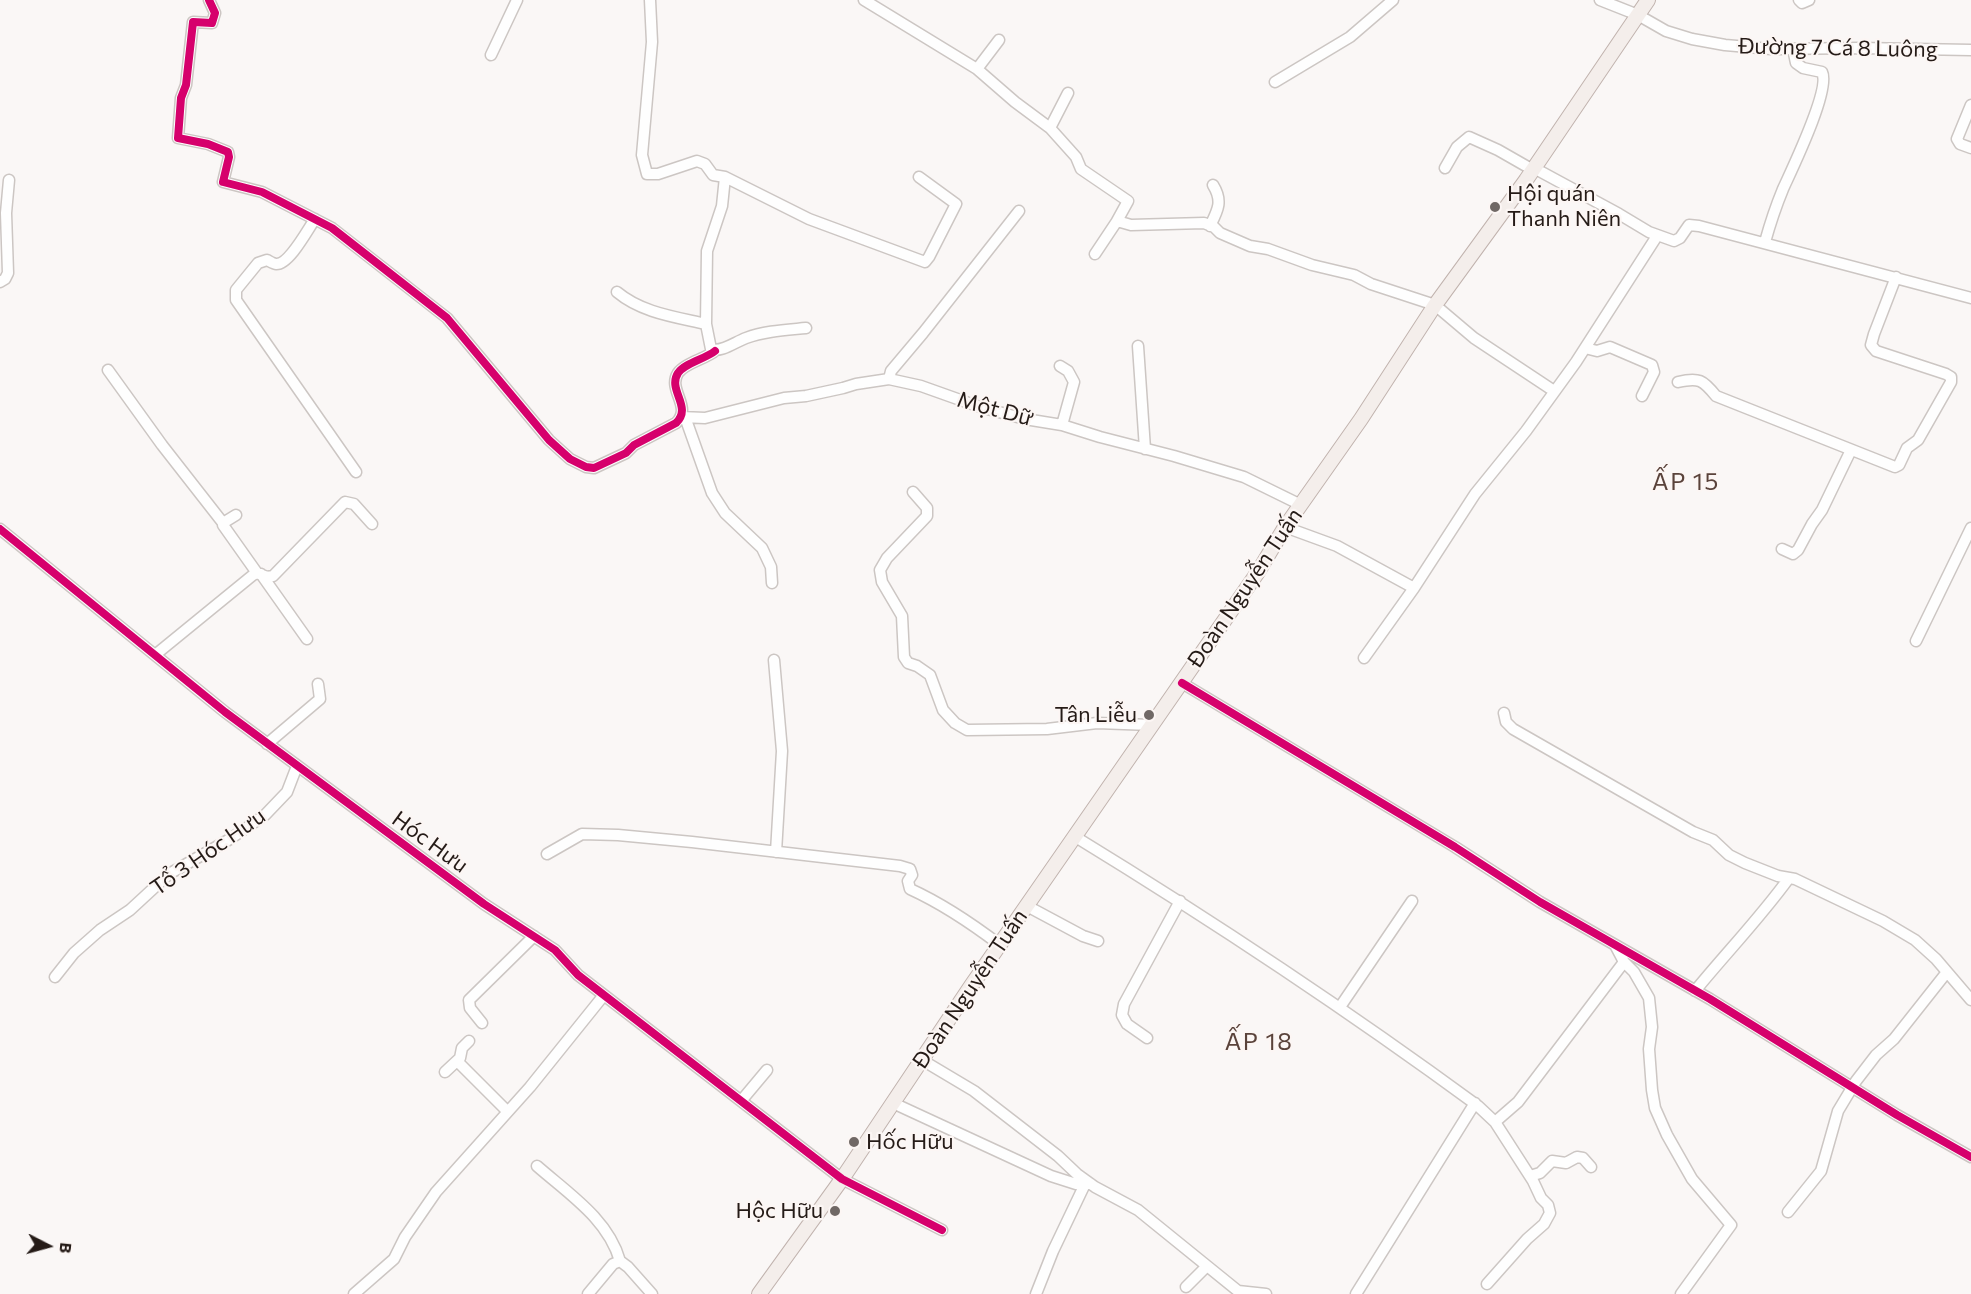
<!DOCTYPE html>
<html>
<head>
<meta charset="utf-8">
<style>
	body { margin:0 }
	#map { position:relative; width:1971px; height:1294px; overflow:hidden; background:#faf7f6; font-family:Commissioner,sans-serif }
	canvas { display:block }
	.north { position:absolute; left:18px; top:1216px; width:60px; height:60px; -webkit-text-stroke:4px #fcf6f4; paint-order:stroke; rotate:96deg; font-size:16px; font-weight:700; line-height:24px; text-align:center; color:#251b17 }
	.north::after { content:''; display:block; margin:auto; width:21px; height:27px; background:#251b17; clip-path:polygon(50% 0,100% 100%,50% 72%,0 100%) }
</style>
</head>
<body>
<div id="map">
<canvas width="1971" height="1294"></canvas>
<div class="north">B</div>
</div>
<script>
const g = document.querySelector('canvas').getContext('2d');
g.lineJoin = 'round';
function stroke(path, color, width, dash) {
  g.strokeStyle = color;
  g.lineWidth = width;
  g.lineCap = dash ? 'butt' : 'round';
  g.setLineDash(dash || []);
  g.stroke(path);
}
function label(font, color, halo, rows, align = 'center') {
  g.font = font + ' Commissioner,sans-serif';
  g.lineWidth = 4.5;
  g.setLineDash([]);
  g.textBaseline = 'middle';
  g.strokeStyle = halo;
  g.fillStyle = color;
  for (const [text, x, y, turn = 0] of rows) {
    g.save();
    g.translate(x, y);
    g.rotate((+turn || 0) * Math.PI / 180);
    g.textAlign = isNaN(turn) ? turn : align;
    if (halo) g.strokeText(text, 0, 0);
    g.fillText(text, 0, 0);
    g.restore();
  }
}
const minor = new Path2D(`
	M209,0L215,13L212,23L193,22L186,85L181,98L178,138L208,144L228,152L229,157L223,182L262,192L332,228L447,318L549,440L570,459L586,467L594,468L626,453L634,445L676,423C693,407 667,390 678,373C685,363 705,359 715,351
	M650,0L652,42L642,155L647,174H658L697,161L705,164L713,175L725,177L809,219L925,262L929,257L956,204L919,177
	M864,0L977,69L1015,102L1050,128L1076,157L1081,169L1128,201L1117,221L1131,225L1204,223L1214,227L1220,233L1250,246L1268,249L1312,265L1354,275L1371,284L1435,305L1474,338L1554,391
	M1600,0L1638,15L1666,31L1692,39L1725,45L1771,49L1860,48L1971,50
	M1799,0L1802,3L1809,0
	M491,55L517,0
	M977,69L999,40
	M1275,82L1350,37L1393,0
	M1971,105L1957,139L1960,144L1971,148
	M1050,128L1068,93
	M1445,168L1457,147L1469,137L1498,150L1533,170
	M1534,168L1619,214L1649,232L1674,241L1680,238L1689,225L1699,226L1971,298
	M725,177L722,206L707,251L706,324L711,349C721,353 735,342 746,338C765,331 786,330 806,328
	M315,219C308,229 289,265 276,264C274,264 269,261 267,260L258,263L236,290V300L356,472
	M1210,226C1218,210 1223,201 1213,185
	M1765,242C1770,224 1776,206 1783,189C1792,169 1831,89 1822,72L1803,68L1796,63L1793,49
	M1095,254L1117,221
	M0,282L5,279L8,273L6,213L9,180
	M617,292C642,313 676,317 706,324
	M1138,346L1145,449
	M1585,348L1597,351L1610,347L1652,365L1654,372L1642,396
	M1060,366L1068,371L1074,382L1062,425
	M108,370L162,445L223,523
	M889,379L891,371L923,333L1019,211
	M1678,382C1699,377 1703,380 1716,396L1895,467L1899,465L1907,448L1918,440L1951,382V377L1946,374L1876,351L1871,345L1874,334L1896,277
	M681,417L705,418L784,398L806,396L843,388L856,384L889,379L921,386L980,407L1025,419L1062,425L1100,437L1174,456L1244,477L1301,505
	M685,417L712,493L725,513L762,548L771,567L772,583
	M913,492L927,508V516L887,558L880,570L882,582L902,616L904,657L908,663L917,666L930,675L943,710L955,723L967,730L1047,729L1097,723L1151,725
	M236,515L223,523V525L257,573
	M1285,527L1337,546L1414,588
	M0,529L225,712L484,904L555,950L578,975L842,1179L942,1230
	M1782,549L1793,554L1798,550L1812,524L1822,510L1851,450
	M261,574L307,639
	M1916,641L1971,528
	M155,655L253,575L257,573L267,577L273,576L345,502L354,504L372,524
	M1364,658L1414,588L1475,494L1526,431L1576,362L1657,236
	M774,660L782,751L776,852
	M1182,683L1455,847L1540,902L1710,999L1897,1115L1971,1157
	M1504,713L1506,722L1513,729L1693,832L1713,840L1729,855L1745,863L1778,876L1795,879L1883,921L1915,940L1936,959L1971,1000
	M267,744L320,699L318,684
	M1074,836C1213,921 1347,1010 1478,1106L1495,1122L1533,1181L1541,1198L1548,1205L1550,1213L1544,1224L1527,1239L1487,1284
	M547,854L582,834L618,835L692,842L900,866L910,869L912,875L908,881L910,889C943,904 971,923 1000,945
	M1027,906L1083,936L1098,941
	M1615,945L1624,962L1634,972L1649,998L1652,1027L1649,1049L1652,1090L1655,1108L1667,1135L1692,1179L1731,1225L1681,1294
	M55,977L74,953L100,930L130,910L169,874L230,839L265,815L287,792L297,766
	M1695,991C1726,953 1760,918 1789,878
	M1340,1007L1412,901
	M482,1023L470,1008L469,1000L534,936
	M1147,1038L1127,1024L1122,1015L1124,1004L1180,901
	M922,1060L974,1091L1058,1156L1077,1174L1095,1187L1138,1210L1238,1291L1266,1294
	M457,1061L507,1111
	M445,1072L460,1058L462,1048L469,1041
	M741,1101L767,1070
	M893,1103L1051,1176L1076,1184H1091
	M1495,1122L1518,1102L1624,962
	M537,1166C569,1194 608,1219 620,1261
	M1530,1176L1540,1173L1552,1161L1566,1163L1577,1157L1583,1158L1591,1167
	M1788,1212L1821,1171L1838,1111L1856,1081L1876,1055L1894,1039L1947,972
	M1186,1287L1207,1266
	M354,1294L394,1259L405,1237L436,1192L530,1087L604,995
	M588,1294L613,1264L620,1261L628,1267L652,1294
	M1036,1294L1053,1251L1085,1184
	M1356,1294L1475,1103`);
const major = new Path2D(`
	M759,1294L842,1179L971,986L1258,572L1285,527L1361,419L1435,305L1526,180L1648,0`);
stroke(minor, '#ccc6c3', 13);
stroke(major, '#c1b3ae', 16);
stroke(minor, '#fefefe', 10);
stroke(major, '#f4eeeb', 14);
stroke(new Path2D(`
	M209,0L215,13L212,23L193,22L186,85L181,98L178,138L208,144L228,152L229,157L223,182L262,192L332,228L447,318L549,440L570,459L586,467L594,468L626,453L634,445L676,423C693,407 667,390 678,373C685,363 705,359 715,351
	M0,529L225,712L484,904L555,950L578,975L842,1179L942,1230
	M1182,683L1455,847L1540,902L1710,999L1897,1115L1971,1157`), '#d6006c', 8);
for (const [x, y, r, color] of [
	[1495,207,6,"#706865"],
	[1149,715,6,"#706865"],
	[854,1142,6,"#706865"],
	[835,1211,6,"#706865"]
]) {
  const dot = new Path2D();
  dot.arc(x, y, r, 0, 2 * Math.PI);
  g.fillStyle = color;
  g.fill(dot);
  stroke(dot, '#fcf6f4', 2);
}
label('22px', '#251b17', '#fcf6f4', [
	["Đường 7 Cá 8 Luông",1838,48,1],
	["Một Dữ",995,409,15],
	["Đoàn Nguyễn Tuấn",1245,588,-56],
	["Hóc Hưu",430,842,36],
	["Tổ 3 Hóc Hưu",208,852,-35],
	["Đoàn Nguyễn Tuấn",970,989,-56]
]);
label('22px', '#251b17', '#fcf6f4', [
	["Hội quán",1507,194],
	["Thanh Niên",1507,219],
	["Tân Liễu",1137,715,"right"],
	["Hốc Hữu",866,1142],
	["Hộc Hữu",823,1211,"right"]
], 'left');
g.letterSpacing = '1.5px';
label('24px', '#5a433b', '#fcf6f4', [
	["ẤP 15",1686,482],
	["ẤP 18",1259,1042]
]);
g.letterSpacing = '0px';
</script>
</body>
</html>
